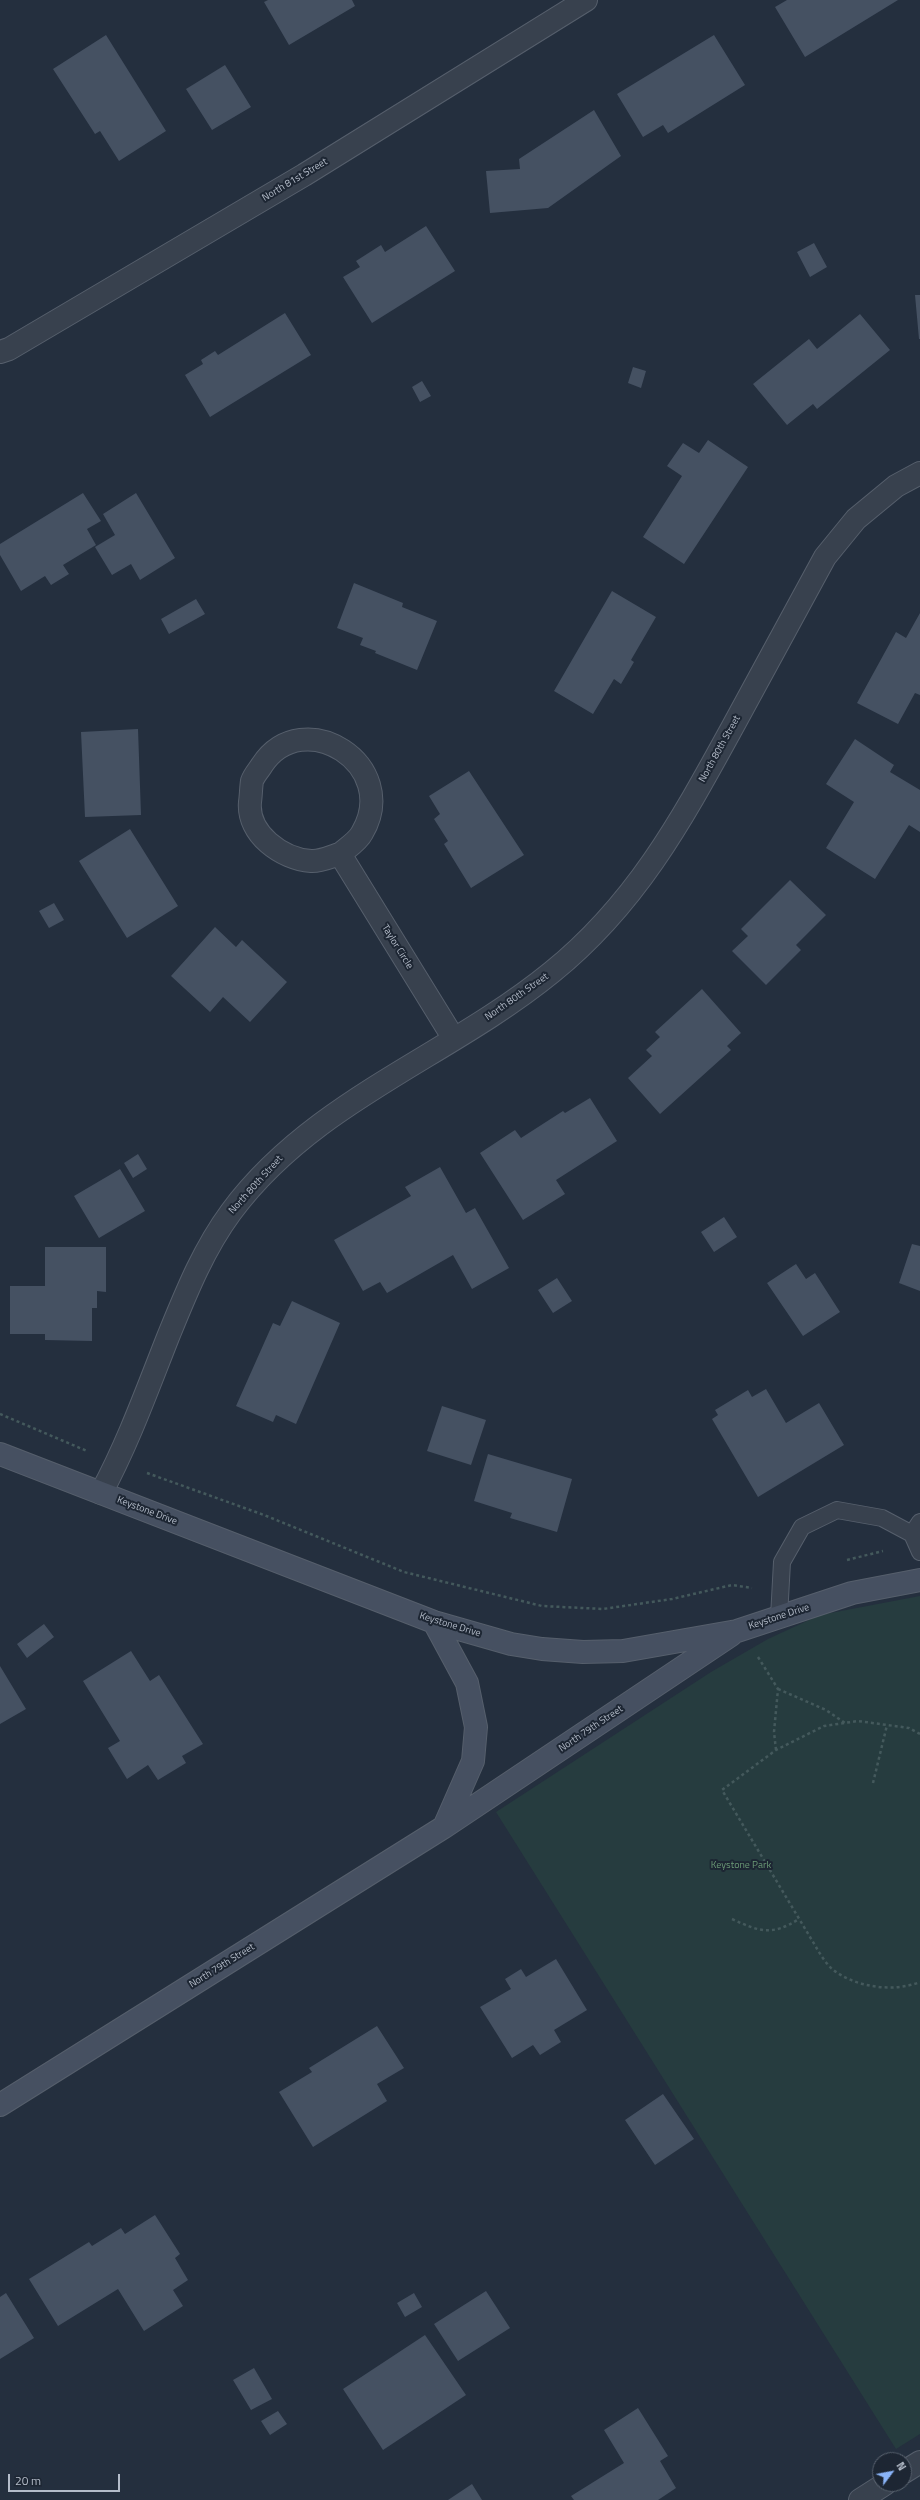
<!DOCTYPE html>
<html>
<head>
<meta charset="utf-8">
<style>
	body { margin:0 }
	#map { position:relative; width:920px; height:2500px; overflow:hidden; background:#242f3e; font-family:"Titillium Web",sans-serif }
	canvas { display:block }
	.north { position:absolute; left:872px; top:2452px; width:40px; height:40px; box-sizing:border-box; background:#1d2633; border:1px solid #59626f; border-radius:50%; rotate:58deg; font-size:11px; font-weight:700; line-height:16px; text-align:center; color:#b4bcc9 }
	.north::after { content:''; display:block; margin:auto; width:14px; height:18px; background:#8ab4f8; clip-path:polygon(50% 0,100% 100%,50% 72%,0 100%) }
	.scale { position:absolute; left:8px; top:2474px; width:112px; height:18px; box-sizing:border-box; border:2px solid #b4bcc9; border-top:0; padding-left:5px; font-size:12px; line-height:14px; white-space:nowrap; color:#b4bcc9; -webkit-text-stroke:3px #1d2633; paint-order:stroke }
</style>
</head>
<body>
<div id="map">
<canvas width="920" height="2500"></canvas>
<div class="north">N</div>
<div class="scale">20 m</div>
</div>
<script>
const g = document.querySelector('canvas').getContext('2d');
g.lineJoin = 'round';
function fillPath(path, color) {
  g.fillStyle = color;
  g.fill(path, 'evenodd');
}
function stroke(path, color, width, dash) {
  g.strokeStyle = color;
  g.lineWidth = width;
  g.lineCap = dash ? 'butt' : 'round';
  g.setLineDash(dash || []);
  g.stroke(path);
}
function label(font, color, halo, rows, align = 'center') {
  g.font = font + ' "Titillium Web",sans-serif';
  g.lineWidth = 4;
  g.setLineDash([]);
  g.textBaseline = 'middle';
  g.strokeStyle = halo;
  g.fillStyle = color;
  for (const [text, x, y, turn = 0] of rows) {
    g.save();
    g.translate(x, y);
    g.rotate((+turn || 0) * Math.PI / 180);
    g.textAlign = isNaN(turn) ? turn : align;
    if (halo) g.strokeText(text, 0, 0);
    g.fillText(text, 0, 0);
    g.restore();
  }
}
fillPath(new Path2D(`
	M920,1596V2434L896,2449L496,1812L711,1672L768,1639L820,1615Z`), '#263c3f');
fillPath(new Path2D(`
	M268,0H352L355,6L289,45L264,2Z
	M787,0H898L805,57L775,7Z
	M106,35L166,131L119,161L100,131L95,134L53,69Z
	M714,35L745,85L668,133L663,125L643,137L617,94Z
	M225,65L251,107L212,130L186,89Z
	M594,110L621,156L548,208L490,213L486,171L520,169L519,159Z
	M426,226L455,271L372,323L343,277L360,267L356,261L381,245L385,252Z
	M814,243L827,267L810,277L797,252Z
	M915,295H920V339H919Z
	M285,313L311,355L210,417L185,375L203,364L201,360L215,351L218,355Z
	M860,314L890,350L817,409L813,404L787,425L753,384L809,339L817,349Z
	M633,367L646,371L641,388L628,383Z
	M422,381L431,396L420,402L412,387Z
	M708,440L748,467L684,564L643,537L682,476L667,466L683,443L699,453Z
	M83,493L101,521L87,529L96,545L63,565L69,574L51,585L45,576L21,591L0,555V544Z
	M136,493L175,558L140,580L131,564L112,575L95,547L115,535L103,514Z
	M354,583L403,603L402,607L437,621L417,670L375,653L376,651L360,645L363,638L337,628Z
	M612,591L656,617L631,660L634,662L621,684L614,679L593,714L554,691Z
	M196,599L205,614L169,634L161,619Z
	M920,613V695L915,693L898,724L857,703L896,632L906,638Z
	M138,729L141,815L85,817L81,732Z
	M855,739L894,765L890,772L920,790V832L909,825L875,879L826,848L854,802L826,784Z
	M469,771L524,855L471,888L444,844L448,841L434,819L440,814L429,796Z
	M130,829L178,906L127,938L79,861Z
	M790,880L826,915L796,945L801,950L766,985L732,951L748,936L741,929Z
	M54,903L64,920L49,928L39,911Z
	M215,927L236,947L242,940L287,982L250,1022L223,997L210,1012L171,976Z
	M702,989L741,1033L727,1046L731,1050L660,1114L628,1078L652,1056L646,1050L660,1037L655,1032Z
	M590,1098L617,1141L556,1180L565,1194L523,1220L480,1153L515,1130L521,1138L563,1111L565,1113Z
	M138,1154L147,1169L133,1178L124,1163Z
	M440,1167L466,1213L475,1208L509,1268L472,1289L453,1255L387,1293L380,1282L363,1291L334,1240L411,1196L405,1187Z
	M120,1169L145,1211L99,1238L74,1196Z
	M724,1217L737,1237L714,1252L701,1232Z
	M912,1244L920,1246V1291L899,1283Z
	M45,1247H106V1292L97,1291V1308H92V1341L45,1340V1334H10V1286H45Z
	M796,1264L806,1279L815,1273L840,1312L803,1336L767,1283Z
	M557,1278L572,1301L553,1313L538,1290Z
	M292,1301L340,1323L296,1424L276,1415L273,1422L236,1406L273,1323L280,1326Z
	M766,1389L786,1423L819,1403L844,1445L758,1497L712,1419L718,1415L715,1410L748,1390L752,1397Z
	M442,1406L486,1420L471,1465L427,1451Z
	M488,1454L572,1479L557,1532L510,1518L512,1513L474,1501Z
	M44,1624L54,1637L27,1658L17,1644Z
	M131,1651L150,1681L159,1675L203,1744L182,1756L186,1763L158,1780L148,1765L127,1779L108,1748L120,1741L83,1681Z
	M0,1666L26,1709L0,1724Z
	M556,1959L587,2010L554,2030L561,2042L540,2055L533,2045L512,2058L480,2007L511,1989L505,1979L521,1969L526,1977Z
	M377,2026L404,2068L377,2084L387,2101L313,2147L279,2092L312,2072L309,2068Z
	M663,2094L694,2139L655,2165L625,2120Z
	M155,2215L180,2254L175,2258L188,2280L173,2290L183,2306L144,2331L118,2289L58,2326L29,2279L89,2242L92,2246L121,2228L125,2234Z
	M486,2291L510,2328L458,2361L434,2324Z
	M6,2293L34,2338L0,2359V2297Z
	M414,2293L422,2307L405,2317L397,2303Z
	M425,2335L466,2395L383,2450L343,2389Z
	M254,2368L272,2399L251,2410L233,2380Z
	M638,2408L668,2456L660,2461L676,2488L658,2500H574L571,2496L624,2463L604,2430Z
	M278,2411L287,2424L270,2435L261,2421Z
	M472,2484L482,2500H448Z`), '#455162');
const lane = new Path2D(`
	M912,1534L920,1522
	M779,1617L782,1562L802,1527L837,1510L882,1518L912,1534L920,1552`);
const street = new Path2D(`
	M0,352L9,349L304,175L586,0
	M340,854C332,856 320,862 311,861C282,859 247,834 250,802C251,795 251,787 252,781C254,775 259,770 262,765C303,703 402,765 362,833C358,841 347,848 340,854L454,1039
	M101,1493C128,1443 147,1390 168,1337C186,1293 203,1250 231,1212C313,1101 448,1057 552,972C636,904 681,821 732,728C763,671 794,614 825,557L856,519L896,486L920,473
	M904,2472L920,2462
	M860,2500L885,2484`);
const secondary = new Path2D(`
	M0,1454L434,1622L511,1644L542,1649L583,1652L623,1651L737,1631L852,1593L920,1580
	M444,1827L731,1635
	M0,2105L444,1827L473,1761L476,1727L467,1683L434,1622`);
stroke(lane, '#565f6c', 18);
stroke(street, '#565f6c', 24);
stroke(secondary, '#565f6c', 24);
stroke(new Path2D(`
	M0,1414L87,1451
	M147,1473L264,1515L404,1572L542,1606L603,1609L672,1599L732,1585L752,1588
	M847,1560L883,1551
	M758,1657L778,1689L774,1732L776,1750
	M778,1689L826,1710L845,1723
	M920,1734L909,1728L858,1721L824,1726L776,1750L722,1790L816,1947C820,1954 825,1962 831,1968C853,1987 893,1993 920,1982
	M873,1783L887,1725
	M732,1919C760,1932 772,1936 799,1919`), '#44595c', 2.5, [3, 3]);
stroke(lane, '#38414e', 16);
stroke(street, '#38414e', 22);
stroke(secondary, '#465061', 22);
label('10px', '#b4bcc9', '#1d2633', [
	["North 81st Street",295,180,-31],
	["North 80th Street",720,749,-61],
	["Taylor Circle",397,947,58],
	["North 80th Street",517,997,-35],
	["North 80th Street",256,1185,-48],
	["Keystone Drive",147,1511,21],
	["Keystone Drive",779,1617,-18],
	["Keystone Drive",450,1625,17],
	["North 79th Street",591,1729,-34],
	["North 79th Street",222,1966,-32]
]);
label('10px', '#6b9a76', '#1d2633', [
	["Keystone Park",741,1866]
]);
</script>
</body>
</html>
